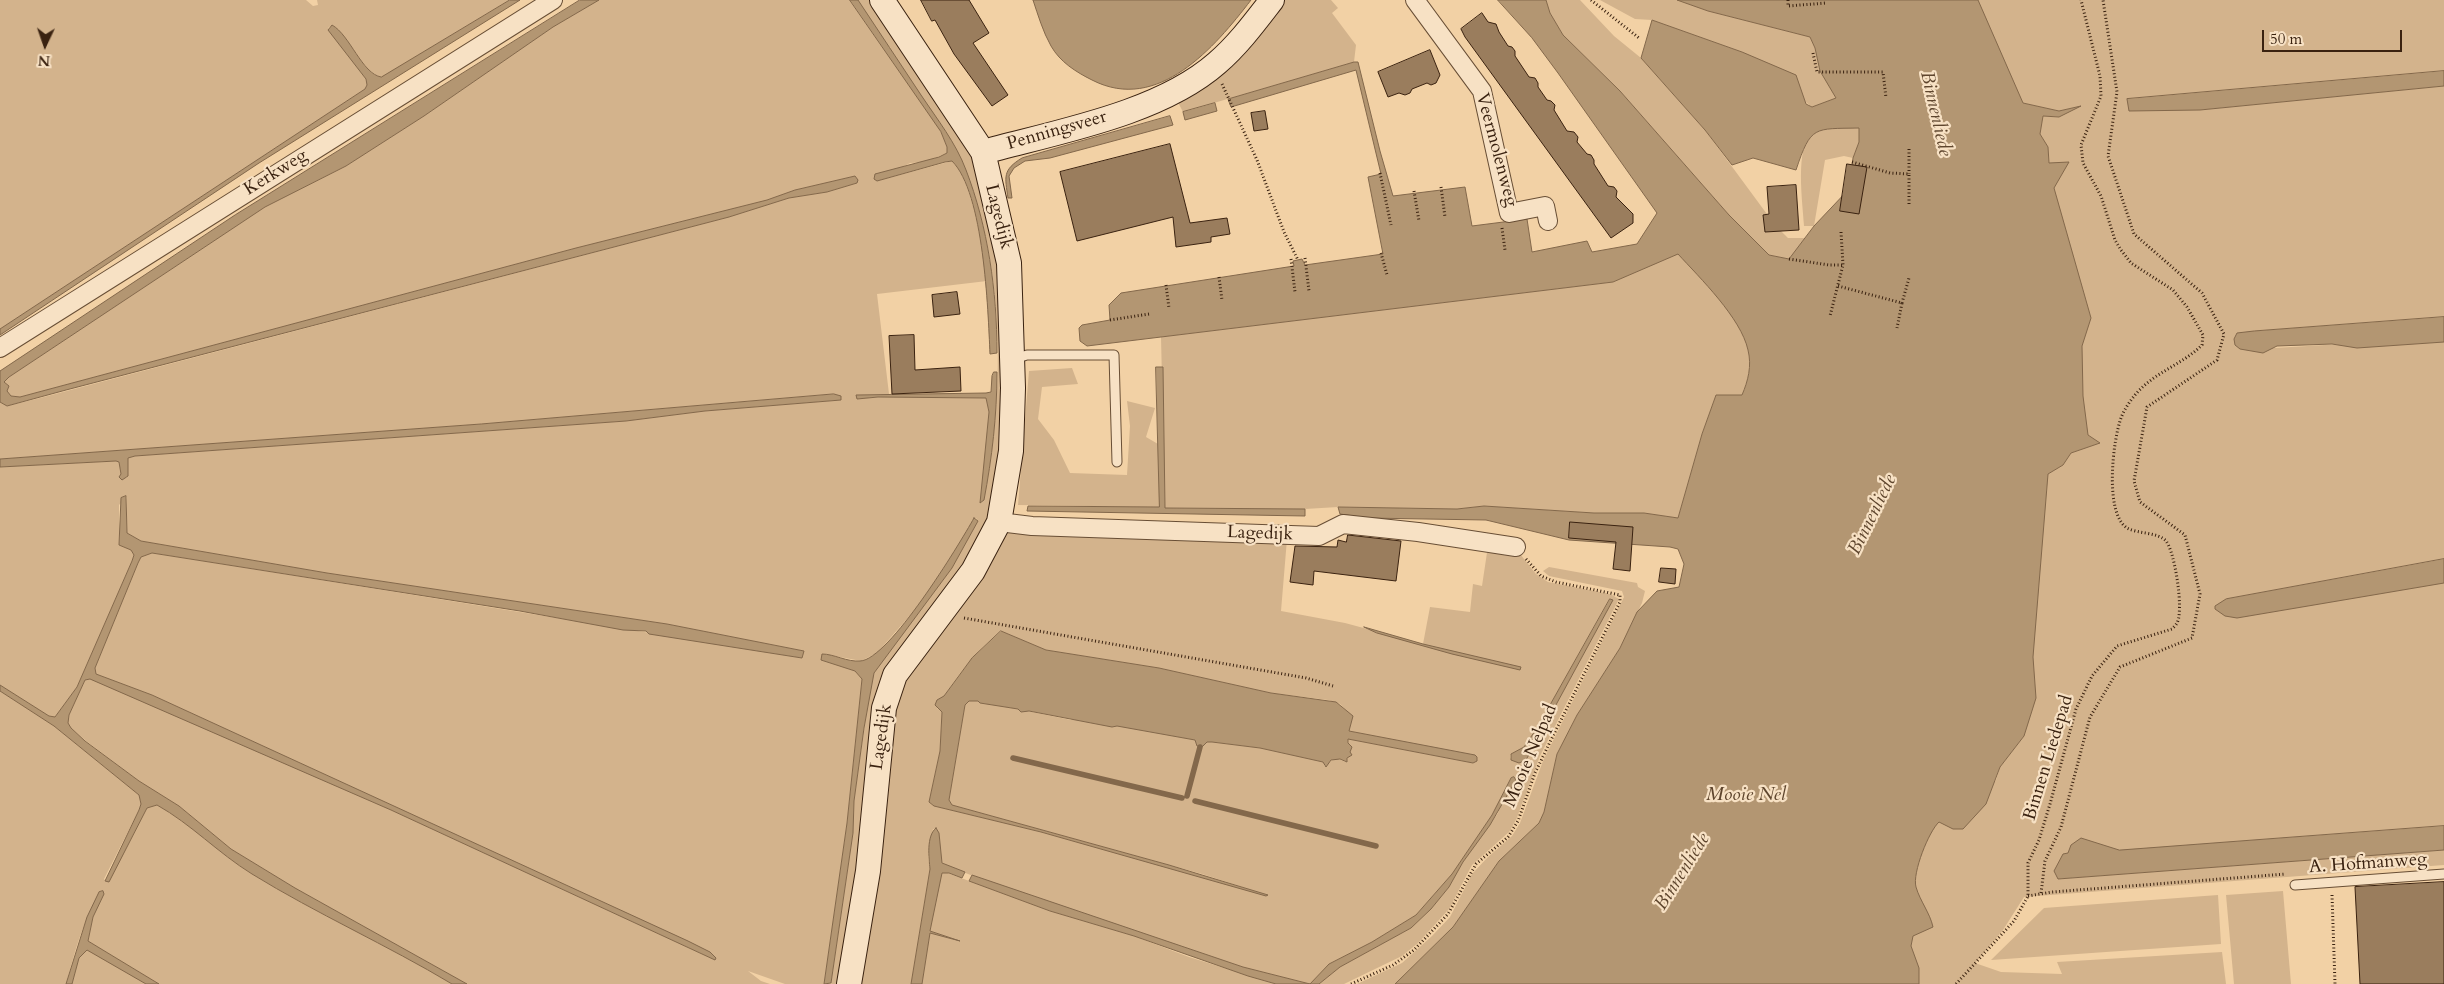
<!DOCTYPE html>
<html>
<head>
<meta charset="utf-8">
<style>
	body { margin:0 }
	#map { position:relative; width:2444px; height:984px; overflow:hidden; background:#f2d1a5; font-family:Cardo,serif }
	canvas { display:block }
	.north { position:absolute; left:20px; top:20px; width:50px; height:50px; -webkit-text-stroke:4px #f7e1c4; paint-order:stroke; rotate:183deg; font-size:14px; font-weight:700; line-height:20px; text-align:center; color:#3a2210 }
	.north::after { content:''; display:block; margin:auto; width:18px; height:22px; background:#3a2210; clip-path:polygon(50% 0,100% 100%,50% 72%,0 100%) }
	.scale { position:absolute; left:2262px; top:30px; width:140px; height:22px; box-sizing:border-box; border:2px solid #3a2210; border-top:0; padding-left:6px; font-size:15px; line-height:18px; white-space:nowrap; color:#3a2210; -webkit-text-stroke:4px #f7e1c4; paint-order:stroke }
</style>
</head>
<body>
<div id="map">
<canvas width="2444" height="984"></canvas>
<div class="north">N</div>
<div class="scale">50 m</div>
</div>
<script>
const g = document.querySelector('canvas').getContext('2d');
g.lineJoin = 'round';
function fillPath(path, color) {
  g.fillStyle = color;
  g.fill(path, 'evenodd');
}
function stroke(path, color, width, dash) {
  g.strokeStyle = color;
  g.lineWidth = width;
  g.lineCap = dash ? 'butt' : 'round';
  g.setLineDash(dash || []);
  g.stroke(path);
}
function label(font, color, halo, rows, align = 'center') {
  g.font = font + ' Cardo,serif';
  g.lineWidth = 4.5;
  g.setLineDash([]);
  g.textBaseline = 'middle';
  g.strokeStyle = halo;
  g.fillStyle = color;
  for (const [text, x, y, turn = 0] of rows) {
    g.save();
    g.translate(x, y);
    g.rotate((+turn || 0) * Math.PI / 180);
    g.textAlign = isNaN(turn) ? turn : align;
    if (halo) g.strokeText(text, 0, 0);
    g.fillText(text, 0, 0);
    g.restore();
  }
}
fillPath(new Path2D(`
	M0,0H306L313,6L318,5L317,0H510L381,77C364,74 348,36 332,25L328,28L366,79L367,85L365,89L0,329Z
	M599,0H850L941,132L947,147V153L925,162L910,163L877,181L952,161C974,183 982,250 987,281L877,294L889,394L857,395V399L878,397L986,398L989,412L981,502L984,500C1006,391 1006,248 955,147L858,0H869L977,164L989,211L1006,315L999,484L978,547L898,657L864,827L841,984H831L853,833L854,801L870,687L874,673L883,660L952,568L978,521L976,518L920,604L877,653L861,661L824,654L822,660L855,671L862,679L847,823L824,984H785L748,971L761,981L770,984H467L295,888L231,849L179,806L139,781L86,741L71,728L68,723L69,715L85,680L90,679L98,681L391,810L715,960L620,910L152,695L96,674L95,668L138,563L141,557L152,553C369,588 586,622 802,658L804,651L667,624L327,573L141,541L127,533V496L119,505V545L131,550L134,555L132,561L77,687L55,717L49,716L0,685V467L116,461L119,462L121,474L126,478L128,476V458L135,456L626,421L705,411L841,400V396L834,394L481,424L0,459V402L7,406L40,398L729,217L789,198L827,192L857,183L855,176L795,190L767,200L576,248L20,397L11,396L7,391L9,386L4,382L9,377L265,207L346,166L424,116L553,27Z
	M1284,0H1331L1338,8L1332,13L1356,45L1354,62L1183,112L1178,102L1250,45Z
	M1546,0H1580L1614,36L1641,58L1705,130L1775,225L1788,238H1806L1789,259L1769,255L1729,215L1620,91L1563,35L1550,13Z
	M1600,0H1677L1708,11L1810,37L1815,48L1820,70L1836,98L1812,107L1742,52L1652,20L1635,19Z
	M1972,0H2444V71L2128,99L2200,110L2444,86V317L2254,331L2274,348L2444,338V559L2326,581L2444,579V826L2139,849L2058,879L2444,850V865L2024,897L2003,930L1975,963L2001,972L2062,974L2057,962L2222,952L2226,984H1919V980L1899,963L1907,881L1934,820L1947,825L1996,780L2000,767L2024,736V682L2048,474L2063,465L2071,453L2099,443L2088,435L2072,362L2091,318L2051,187L2060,163L2049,164L2048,147L2040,134L2043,116L2059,117L2077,107L2059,111L2023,103Z
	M1859,128V142L1853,158L1844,156L1825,160L1814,226H1804C1803,204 1794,146 1813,132C1824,124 1846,128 1859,128Z
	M1678,253C1700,278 1741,318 1748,350C1752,366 1748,381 1742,395H1716L1702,434L1678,518L1644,513H1594L1484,506L1457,509L1338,507L1305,509L1165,508L1161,337L1613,282Z
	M1072,368L1078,384L1042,387L1038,419L1054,440L1070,473L1127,475L1130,426L1127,401L1155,408L1146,437L1158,444L1159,507L1018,505L1029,371Z
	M1005,529L1287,539L1281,611L1345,623L1423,644L1430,607L1470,612L1473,584L1482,586L1488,546L1520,554L1536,574L1548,582L1610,594L1619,599L1540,756L1516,820L1509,832L1472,865L1449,909L1418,943L1402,956L1344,984H1319L1340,967L1411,928L1431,909L1449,887L1463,862L1498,813L1511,778L1492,815L1452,874L1416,915L1372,942L1329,964L1310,984L1243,967L986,881L945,865L940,860L939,833L933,829L928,857L930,869L911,984H857L893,716L905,679ZM1610,599L1613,600L1526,760C1520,764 1516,762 1510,758V755L1524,747L1537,728ZM1001,631L1046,650L1159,668L1271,693L1328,700L1340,704L1350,715L1349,731L1476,756L1473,763L1348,739L1350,753L1346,762L1335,758L1324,766V762L1260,748L1212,742H1207L1202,747L1197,746L1195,740L1117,725H1102L1077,719L1071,720L998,705L980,703L978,701H969L965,705L949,800L952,805L1202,874L1267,895L1244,889L1041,832L934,806L929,802L940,751L942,712L937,708C954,679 975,652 1001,631Z
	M1549,567L1637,583L1638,587L1645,591L1642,603L1620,648L1577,715L1557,754L1544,812L1539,823L1499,861L1453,927L1395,984H1357L1402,963L1432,936L1450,917L1472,874L1488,857L1512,836L1520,823L1543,761L1624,597L1622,591L1617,590L1549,576L1543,571Z
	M0,691L54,726L139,795L141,804L139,810L104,879L106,882L126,849L147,808L157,805C191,824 218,853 252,874C317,914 387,945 452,984H159L88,941L93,917L104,893C84,911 74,957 66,984H0Z
	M945,872L1050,911L1134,936L1189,957L1276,984H922L930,933L960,941L930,931L939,880L942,873Z
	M2283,891L2291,984H2234L2226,895Z
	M2218,895L2221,944L1991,960L2044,908Z
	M87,950H90L146,984H72L79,958Z`), '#d3b38c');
const water = new Path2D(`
	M510,0H520L259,163L0,335V329L365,89L367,85L366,79L328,30L332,25C350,35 362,74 381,77Z
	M580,0H599L553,27L424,116L346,166L265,207L9,377L4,382L9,386L7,391L11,396L20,397L576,248L767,200L795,190L855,176L858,180L857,183L827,192L789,198L729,217L66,390L7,406L0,402V371L235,215Z
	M850,0H858C879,32 900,63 921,95C937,119 956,143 966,170C988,227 997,291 997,353L990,354C988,309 984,193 952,161L945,162L877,181L874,179L875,174L939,157L947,153V147L941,132Z
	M1033,0H1251C1215,47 1158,114 1092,80C1076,72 1060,62 1051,46C1043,32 1038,15 1033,0Z
	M1498,0H1546L1550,13L1563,35L1620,91L1729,215L1769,255L1789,259L1814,226L1849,189L1853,158L1859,142V128C1814,129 1811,125 1796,170L1753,158L1732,165L1705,130L1641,58L1652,20L1742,52L1796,75L1806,104L1812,107L1836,98L1820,71L1815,48L1810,37L1708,11L1677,0H1978L2023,103L2059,111L2081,106L2059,117L2043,116L2040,134L2048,147L2049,163L2069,162L2054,188L2091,318L2082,346L2083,396L2088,435L2100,443L2071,453L2063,465L2048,474L2033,657L2036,698L2024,736L2000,767L1986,804L1963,829H1953L1939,822C1929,831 1912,873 1916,887C1920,901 1930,913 1933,927L1913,936L1911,946L1919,968V984H1395L1453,927L1499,861L1539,823L1544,812L1557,754L1577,715L1620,648L1637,612L1657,591L1679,587L1684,564L1678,549L1670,547L1569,540L1486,520L1367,518L1340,514L1338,507L1457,509L1484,506L1594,513H1644L1678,518L1702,434L1716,395H1742C1748,381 1752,366 1748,350C1741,318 1700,278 1678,254L1613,282L1087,346L1080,341L1079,328L1082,325L1110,320L1109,305L1121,293L1294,266L1293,261L1302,259L1305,265L1383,254L1368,177L1381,174L1356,70L1231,107L1228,99L1354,62H1358L1380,151L1393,196L1465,187L1472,226L1527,219L1532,252L1587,241L1592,252L1637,244L1657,213L1558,73L1532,38Z
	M2444,71V86L2200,110L2129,111L2127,99Z
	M1215,103L1217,111L1185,120L1183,112Z
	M1170,116L1173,125L1050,158L1025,161L1014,168L1009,176L1012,198H1008C1005,177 1002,170 1022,158Z
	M2444,317V342L2357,348L2332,344L2277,346L2263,353L2240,349L2235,345L2234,339L2237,333L2254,331Z
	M1156,367H1163L1165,508L1305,509V516L1027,511L1028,506L1159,507Z
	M994,372H997C997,415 992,458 984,500L980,503L989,412L986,398L878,397L857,399L856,395L986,393L991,392L992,376Z
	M834,394L841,396V400L705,411L626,421L135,456L128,458V476L122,480L119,477L121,474L119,462L116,461L0,467V459L481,424Z
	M126,496L127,533L141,541L327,573L667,624L804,651L802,658L649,634L646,631L623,630L520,611L152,553L141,557L138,563L95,668L96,674L152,695L688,941L710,952L716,958L715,960L391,810L90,679L85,680L69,715L68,723L71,728L85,741L139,781L179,806L231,849L295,888L467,984H452C387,945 317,914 252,874C218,853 191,824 157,805L147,808L109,882L105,881L139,810L141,804L139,795L54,726L0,691V685L49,716L55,717L77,687L132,561L134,555L131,550L119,545L121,498Z
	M974,518L978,521L952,568L874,673L864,728L854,801L853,833L831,983L824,984L847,823L862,679L855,671L821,660L822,654C834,654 847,662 860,661C889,660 959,545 974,518Z
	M2444,559V583L2237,618L2225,616L2215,609V606L2226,599Z
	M1610,599L1613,600L1526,760L1519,763L1511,760V754L1524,747L1537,728Z
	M1364,627L1423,644L1521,667L1520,670L1452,654L1377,633Z
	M1001,631L1046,650L1159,668L1271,693L1336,702L1353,716L1349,731L1475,755L1477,757V761L1473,763L1348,739V743L1352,747L1350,752L1352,755L1347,758V762L1340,759L1331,760L1326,767L1323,762L1260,748L1212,742H1207L1202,747L1197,746L1195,740L1117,726L1112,727L1029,711L1021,712L1018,709L980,703L978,701H969L965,705L949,800L952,805L1169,865L1268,895L1266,896L1041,832L934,806L929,802L940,751L942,712L935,705L937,700L944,696L972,658Z
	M1514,777L1516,780L1490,825L1463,862L1449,887L1431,909L1411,928L1340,967L1319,984H1276L1248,976L1134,936L1050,911L969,881L972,875L1243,967L1310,984L1329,964L1372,942L1416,915L1452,874L1492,815L1511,778Z
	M2444,826V850L2058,879L2054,871L2063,854L2068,853L2071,845L2081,838L2119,850Z
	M936,828L939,833L942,863L965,872L962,878L949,873H942L930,931L960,941L930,933L922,984H911L930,869C929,858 926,836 936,828Z
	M103,891L104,894L93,917L88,941L159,984H146L87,950L79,958L72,984H66L87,917L99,892Z`);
fillPath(water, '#b39672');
stroke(water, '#83684b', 1);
stroke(new Path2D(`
	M1013,758L1182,798
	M1187,796L1200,747
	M1195,801L1376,846`), '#83684b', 5.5);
const building = new Path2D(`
	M921,0H969L989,33L973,43L1008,95L992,106L954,54L935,20L932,21Z
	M1482,13L1488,22L1496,24L1499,32L1508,46L1512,47L1515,51V56L1529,77L1535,78L1538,83V87L1547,100L1551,101L1555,105L1554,110L1567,131L1574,132L1578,137L1577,142L1587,154L1591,155L1594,160V164L1608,186L1614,187L1617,191L1616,197L1633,214V223L1611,238L1465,37L1461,29Z
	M1430,50L1440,75L1436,83L1431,85L1427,83L1412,89L1410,93L1405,95L1399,93L1388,97L1378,72Z
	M1265,111L1268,129L1254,131L1251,113Z
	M1170,144L1190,223L1227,218L1230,234L1211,237V242L1176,247L1173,217L1077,241L1060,172Z
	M1847,164L1867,167L1859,214L1840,211Z
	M1796,185L1799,230L1765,232L1763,215L1769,214L1767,187Z
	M957,292L960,314L934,317L932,295Z
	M914,335L915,370L960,367L961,391L892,394L889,336Z
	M1570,522L1633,527L1630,571L1613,569L1616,542L1569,538Z
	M1348,535L1401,541L1396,581L1314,571L1313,585L1290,582L1295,546L1337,547L1338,540L1346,542Z
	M1661,568L1676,569L1675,584L1659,582Z
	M2444,882V984H2360L2355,887Z`);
fillPath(building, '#9a7d5d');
stroke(building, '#3a2210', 1);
const lane = new Path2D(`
	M1014,359L1027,355H1114L1117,462
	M2295,885L2444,874`);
const street = new Path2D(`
	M1415,0L1482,91L1509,213L1545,206L1548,221
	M0,348L553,0
	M999,522L1032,526L1319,536L1343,524L1418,532L1516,547`);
const secondary = new Path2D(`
	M983,152C1056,132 1159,114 1217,63C1238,45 1255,22 1272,0
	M849,984L868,871L884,708L895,675L973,571L999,522L1011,451L1013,388L1009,263L983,152L882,0`);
stroke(lane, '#684e35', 11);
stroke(street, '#684e35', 20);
stroke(secondary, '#3a2210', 26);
stroke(new Path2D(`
	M1591,0L1639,38
	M1788,0V6L1826,3
	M1813,53L1817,72H1883L1886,98
	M1222,84L1257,160L1284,232L1298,260
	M1909,149V174
	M1852,162L1890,173L1909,174V204
	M1380,173L1391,225
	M1441,187L1445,217
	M1414,191L1419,221
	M1502,228L1505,250
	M1841,232L1843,265
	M1381,253L1387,275
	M1305,258L1309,291
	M1291,259L1295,292
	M1789,259L1829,265H1843L1830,316
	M1219,277L1222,300
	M1166,285L1169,308
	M1838,286L1902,303L1897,328
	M1902,303L1909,278
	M1110,320L1149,314
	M964,618L1306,678L1333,686
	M2041,893L2045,861L2061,827L2090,717L2120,667L2192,638L2200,594L2185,535L2140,502L2134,481L2147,407L2217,360L2224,334L2202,293L2134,234L2108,156L2117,92L2103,0
	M2332,895L2335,984
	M2028,896L2052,892L2286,874
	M1351,984L1393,965L1414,950L1448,914L1476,864L1508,837L1518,821L1535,773L1551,740L1620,602V595L1556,582L1541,576L1526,559
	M1956,984L2014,921L2028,896V863L2039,840L2050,804L2076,709L2092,676L2117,646L2172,629C2174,627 2176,625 2177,623C2184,611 2175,552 2166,541C2158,532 2138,534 2127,528C2104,513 2113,440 2121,418C2124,410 2130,401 2135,395C2154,372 2182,365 2202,345L2203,335L2187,307L2173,290L2131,263L2121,250L2115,240L2101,196L2083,163L2081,145L2101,96L2100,76L2081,0`), '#3a2210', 3, [1, 2.5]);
stroke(lane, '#f7e1c4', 9);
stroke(street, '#f7e1c4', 18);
stroke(secondary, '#f7e1c4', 24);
label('18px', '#3a2210', '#f7e1c4', [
	["Penningsveer",1057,131,-16],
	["Veermolenweg",1496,150,75],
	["Kerkweg",276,173,-32],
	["Lagedijk",998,217,76],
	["Lagedijk",1260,534,2],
	["Lagedijk",882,737,-82],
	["Mooie Nelpad",1531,756,-67],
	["Binnen Liedepad",2049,758,-73],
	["A. Hofmanweg",2368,864,-4]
]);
label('italic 19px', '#5e452d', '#f7e1c4', [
	["Binnenliede",1935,114,77],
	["Binnenliede",1873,515,-64],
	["Mooie Nel",1746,796],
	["Binnenliede",1683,872,-58]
]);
</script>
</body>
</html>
